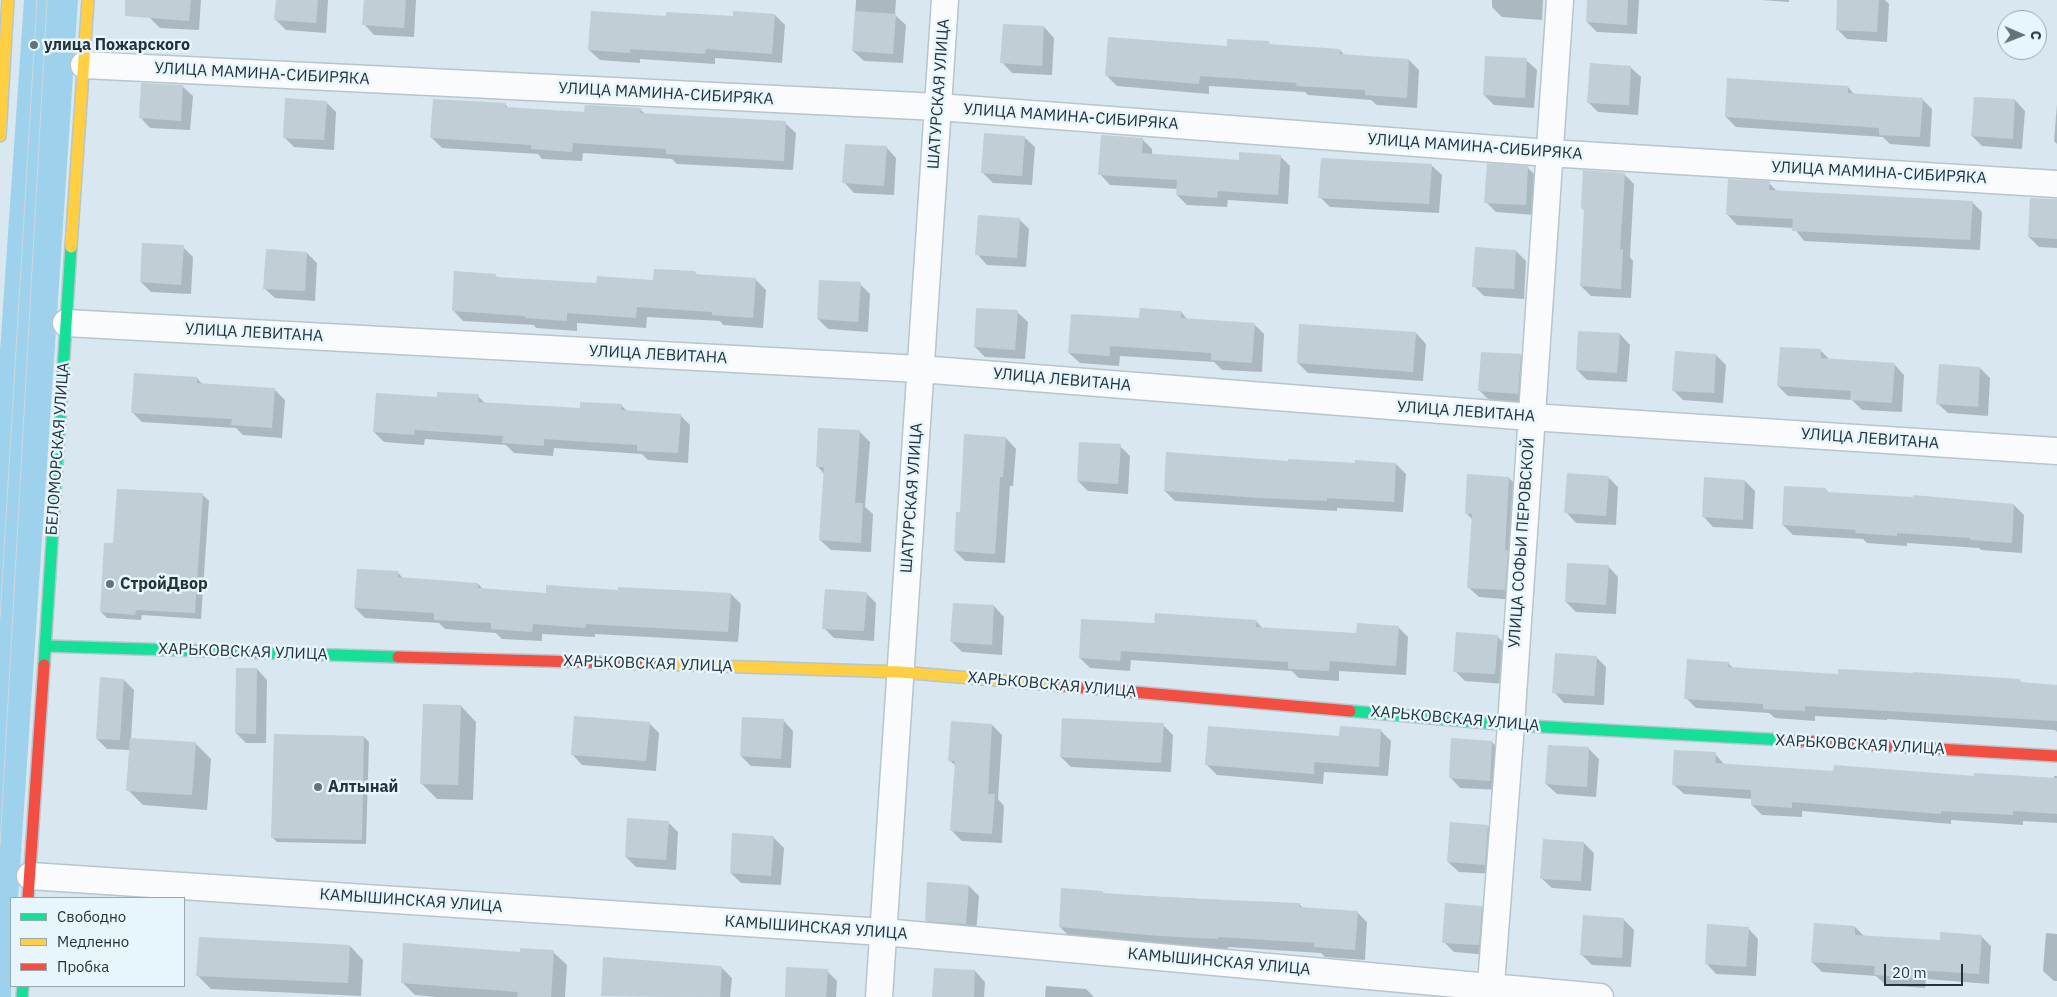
<!DOCTYPE html>
<html>
<head>
<meta charset="utf-8">
<style>
	body { margin:0 }
	#map { position:relative; width:2057px; height:997px; overflow:hidden; background:#d8e7f0; font-family:"IBM Plex Sans",sans-serif }
	canvas { display:block }
	.legend { position:absolute; left:10px; top:897px; width:175px; height:90px; box-sizing:border-box; background:#e7f5fd; border:1px solid #99a7af; margin:0; padding:6px 9px; list-style:none; font-size:15px; color:#25333a }
	.legend li { display:flex; align-items:center; gap:10px; height:25px }
	.legend b { width:25px; border:1px solid #99a7af }
	.north { position:absolute; left:1997px; top:10px; width:50px; height:50px; box-sizing:border-box; background:#e7f5fd; border:1px solid #99a7af; border-radius:50%; rotate:91deg; font-size:14px; font-weight:700; line-height:20px; text-align:center; color:#25333a }
	.north::after { content:''; display:block; margin:auto; width:18px; height:22px; background:#64727a; clip-path:polygon(50% 0,100% 100%,50% 72%,0 100%) }
	.scale { position:absolute; left:1884px; top:964px; width:79px; height:22px; box-sizing:border-box; border:2px solid #25333a; border-top:0; padding-left:6px; font-size:15px; line-height:18px; white-space:nowrap; color:#25333a; -webkit-text-stroke:4px #e7f5fd; paint-order:stroke }
</style>
</head>
<body>
<div id="map">
<canvas width="2057" height="997"></canvas>
<ul class="legend">
<li><b style="height:6px;background:#16e098"></b>Свободно</li>
<li><b style="height:6px;background:#ffcf43"></b>Медленно</li>
<li><b style="height:6px;background:#f24e42"></b>Пробка</li>
</ul>
<div class="north">С</div>
<div class="scale">20 m</div>
</div>
<script>
const g = document.querySelector('canvas').getContext('2d');
g.lineJoin = 'round';
function fillPath(path, color) {
  g.fillStyle = color;
  g.fill(path, 'evenodd');
}
function stroke(path, color, width, dash) {
  g.strokeStyle = color;
  g.lineWidth = width;
  g.lineCap = dash ? 'butt' : 'round';
  g.setLineDash(dash || []);
  g.stroke(path);
}
function label(font, color, halo, rows, align = 'center') {
  g.font = font + ' "IBM Plex Sans",sans-serif';
  g.lineWidth = 5;
  g.setLineDash([]);
  g.textBaseline = 'middle';
  g.strokeStyle = halo;
  g.fillStyle = color;
  for (const [text, x, y, turn = 0] of rows) {
    g.save();
    g.translate(x, y);
    g.rotate((+turn || 0) * Math.PI / 180);
    g.textAlign = isNaN(turn) ? turn : align;
    if (halo) g.strokeText(text, 0, 0);
    g.fillText(text, 0, 0);
    g.restore();
  }
}
fillPath(new Path2D(`
	M24,0H78L18,898H11V997H0V351Z`), '#9ed2ec');
fillPath(new Path2D(`
	M150,0H201L199,30L160,28L149,17Z
	M277,0H328L326,33L286,30L276,20Z
	M365,0H416L414,37L374,35L364,24Z
	M856,0H896L895,15L906,25L903,63L864,61L853,51Z
	M1492,0H1543L1542,20L1502,17L1492,7Z
	M1588,0H1639L1637,34L1597,32L1587,22Z
	M1761,0H1789V2Z
	M1839,0H1885L1889,4L1887,42L1847,39L1837,29Z
	M775,15L785,25L782,63L715,58V64L640,59V63L600,60L589,50L667,17L734,18Z
	M1044,27L1054,38L1052,75L1012,73L1002,62Z
	M1269,43L1272,46L1340,50L1345,56L1409,60L1419,70L1417,108L1377,105L1371,100L1308,95L1305,92L1209,86V94L1117,86L1107,76L1228,47Z
	M1526,60L1537,70L1534,108L1494,105L1484,95Z
	M1630,67L1641,77L1638,115L1598,112L1588,102Z
	M182,86L193,96L190,130L150,128L140,117Z
	M1848,87L1855,95L1922,99L1932,109L1930,147L1890,144L1883,137L1736,127L1726,117Z
	M2015,100L2025,111L2022,149L1982,146L1972,136Z
	M326,102L336,112L334,150L294,147L284,137Z
	M505,104L509,109L586,114L640,109L645,114L785,123L796,133L793,170L677,164L672,159L583,153L582,161L542,159L538,154L442,148L432,138Z
	M2057,104V144L2054,141Z
	M1024,137L1035,147L1032,185L993,183L982,172Z
	M1142,139L1152,149V155L1240,161L1280,156L1290,166L1288,204L1228,200L1227,207L1187,205L1177,195L1178,189L1110,185L1100,174Z
	M886,147L896,158L894,195L854,193L844,182Z
	M1431,165L1442,175L1439,213L1330,207L1320,197Z
	M1528,168L1538,178L1535,215L1496,212L1486,202Z
	M1624,174L1634,184L1630,257L1633,261L1631,298L1591,296L1581,286L1585,211L1582,208Z
	M1769,183L1778,192L1972,202L1982,212L1980,250L1804,241L1794,228L1737,225L1727,214Z
	M2057,201V248L2039,247L2029,237Z
	M1019,219L1029,229L1026,267L987,265L977,254Z
	M183,247L193,257L191,294L151,292L141,282Z
	M1516,251L1526,261L1524,299L1484,296L1474,286Z
	M307,253L317,263L315,301L275,298L264,288Z
	M695,272L698,276L756,280L766,290L763,328L723,325L720,321L647,317L646,328L577,323V331L536,328L534,325L463,321L453,310L495,275L498,278L597,285L654,281Z
	M860,284L870,294L868,332L828,329L818,319Z
	M1017,312L1028,322L1025,359L985,357L975,347Z
	M1181,312L1188,320L1254,324L1264,334L1262,372L1222,370L1214,362L1120,356L1119,366L1080,363L1069,353L1141,319Z
	M1416,333L1426,344L1423,381L1308,373L1298,363Z
	M1620,334L1630,345L1627,382L1587,380L1577,370Z
	M1821,351L1830,360L1894,364L1904,375L1902,412L1862,410L1852,400L1788,396L1778,386Z
	M1520,355L1531,366L1528,403L1490,401L1480,391Z
	M1716,355L1726,365L1723,403L1683,400L1673,390Z
	M1980,368L1990,378L1988,416L1948,413L1937,403Z
	M197,378L203,385L275,390L285,400L282,438L243,435L236,428L142,422L132,412Z
	M478,396L486,404L581,410L621,405L627,411L680,415L690,425L688,463L648,460L642,454L554,448L553,456L514,453L506,445L425,439L424,445L384,442L374,432L438,398Z
	M859,431L870,442L865,507L873,514L871,552L831,550L820,540L825,475L817,466Z
	M1006,438L1016,449L1013,486H1010L1005,563L965,561L955,551L961,513Z
	M1120,446L1130,456L1128,494L1088,491L1078,481Z
	M1289,462L1396,464L1406,474L1403,512L1337,508V511L1175,501L1165,491Z
	M1608,477L1618,487L1616,525L1576,523L1566,512Z
	M1509,478L1519,488L1515,600L1479,597L1468,587L1473,520L1466,513Z
	M1745,481L1755,491L1753,529L1713,527L1703,516Z
	M1825,489L1829,493L2014,505L2024,515L2022,553L1981,550L1979,548L1907,543V546L1867,543L1863,539L1793,535L1783,525Z
	M202,494L209,501L201,619L142,615L141,620L107,618L101,612L115,545Z
	M1608,566L1618,577L1616,614L1576,612L1566,602Z
	M398,573L404,579L478,584L484,590L547,594H731L741,604L738,642L595,634V637L542,634V641L502,639L496,633L445,629L439,623L365,618L355,608Z
	M866,593L876,603L874,641L834,638L824,628Z
	M954,604L994,606L1004,617L1002,655L962,652L952,642Z
	M1256,621L1263,629L1358,635L1398,627L1408,637L1406,675L1339,671V681L1299,678L1292,671L1131,660L1130,671L1090,668L1080,658L1156,625Z
	M1497,636L1507,646L1505,684L1465,681L1455,671Z
	M1596,657L1606,667L1604,705L1564,703L1554,692Z
	M1728,663L1733,668L1839,675L2019,680L2023,684L2057,686V732L2055,730L1887,719V720L1815,716V721L1775,718L1769,713L1696,708L1686,698Z
	M257,669L267,680L266,743H246L236,733Z
	M124,680L134,690L131,739L195,743L211,759L207,810L143,805L128,790L130,750L107,749L97,739Z
	M461,706L476,722L473,800L437,799L421,783Z
	M783,720L793,731L791,768L751,766L741,756Z
	M649,723L659,733L656,771L582,765L572,754Z
	M992,725L1002,735L998,799L1004,806L1002,843L962,841L952,831L956,766L949,760Z
	M1163,725L1173,735L1171,772L1071,767L1061,757Z
	M1381,731L1391,741L1388,776L1324,772L1323,784L1217,775L1207,765Z
	M364,737L369,742L366,844L277,842L272,837Z
	M1492,742L1502,753L1500,790L1460,788L1450,777Z
	M1589,749L1599,759L1596,797L1557,794L1546,784Z
	M1715,754L1725,765L1834,772L2054,779V776H2057V823L2023,821V825L1951,820V824L1802,811V817L1762,815L1752,805V799L1684,794L1673,784Z
	M668,822L678,832L676,870L636,867L626,857Z
	M1488,826L1498,836L1495,874L1459,872L1448,862Z
	M773,837L784,848L781,885L741,883L731,873Z
	M1584,843L1594,853L1591,891L1552,888L1541,878Z
	M969,886L979,896L976,934L936,930L926,920Z
	M1102,892L1105,894L1299,904L1303,908L1357,912L1367,922L1365,960L1325,957L1321,953L1228,947V949L1130,943L1128,941L1070,937L1060,927Z
	M1481,907L1492,917L1489,955L1454,952L1444,942Z
	M1623,919L1634,930L1631,967L1592,965L1581,954Z
	M1855,927L1864,936L1941,941L1981,936L1991,946L1989,984L1926,979L1925,988L1886,985L1876,976L1822,972L1812,962Z
	M1748,928L1758,939L1756,976L1716,974L1706,963Z
	M2046,933L2057,934V981H2054L2043,971Z
	M350,946L363,960L361,996L211,989L198,976Z
	M553,952L567,965L565,997H436L415,995L402,982L521,954Z
	M721,967L732,978L730,997L602,996Z
	M827,971L837,981L836,997H786Z
	M975,971L985,982L984,997H933Z
	M1046,986L1086,989L1094,997H1045Z`), '#0003');
fillPath(new Path2D(`
	M125,0H191L189,21L125,16Z
	M276,0H318L316,23L274,20Z
	M364,0H406L404,28L362,25Z
	M1587,0H1628L1627,25L1586,22Z
	M1837,0H1879L1877,32L1836,30Z
	M591,11L666,16V12L733,16V11L775,14L772,54L706,49L705,54L630,49V53L588,50Z
	M855,11L896,14L893,54L852,51Z
	M1003,24L1044,26L1042,66L1000,63Z
	M1108,37L1227,46V39L1269,41V44L1340,49V54L1409,59L1407,98L1365,95V90L1296,86L1297,83L1200,76L1199,84L1105,76Z
	M1485,56L1527,58L1525,98L1483,95Z
	M1590,63L1631,66L1629,105L1587,103Z
	M1727,78L1848,86V93L1923,98L1920,137L1879,135V128L1725,117Z
	M141,83L183,85L181,121L139,118Z
	M1974,97L2015,99L2013,139L1971,136Z
	M285,98L327,101L324,140L283,138Z
	M433,99L506,103L505,107L584,112L585,105L641,108L640,113L786,121L784,161L666,154V149L573,143L572,152L531,149V145L430,138Z
	M984,133L1025,136L1022,176L981,173Z
	M1101,135L1143,138L1142,153L1239,160V152L1281,155L1278,195L1218,191L1217,198L1176,195L1177,180L1098,175Z
	M845,144L887,146L884,186L842,183Z
	M1321,158L1432,164L1429,204L1318,198Z
	M1487,163L1528,166L1526,205L1484,203Z
	M1583,170L1625,173L1620,249H1623L1621,289L1580,286L1584,209L1581,208Z
	M1728,179L1770,181L1769,190L1973,201L1970,240L1792,231L1793,219L1726,215Z
	M2030,198L2057,199V239L2028,237Z
	M978,215L1020,218L1017,258L975,255Z
	M142,243L184,245L181,285L140,282Z
	M1475,247L1516,250L1514,289L1472,287Z
	M266,249L307,252L305,291L263,289Z
	M654,269L695,271V274L756,278L753,318L712,315V312L637,307L636,318L567,313V321L525,318V316L452,311L454,271L496,274V277L596,283L597,276L653,280Z
	M819,280L861,282L858,322L817,319Z
	M976,308L1018,310L1015,350L974,347Z
	M1140,308L1181,311V318L1255,323L1252,363L1211,360V353L1110,346V356L1068,353L1071,314L1139,318Z
	M1299,324L1416,332L1413,372L1297,363Z
	M1578,331L1620,333L1617,373L1576,370Z
	M1780,347L1821,349V358L1895,363L1892,403L1850,400L1851,391L1777,386Z
	M1675,351L1716,354L1714,393L1672,391Z
	M1481,352L1521,354L1518,394L1478,391Z
	M1939,364L1980,367L1978,407L1936,404Z
	M134,373L197,377V383L275,388L272,428L231,425L232,419L131,413Z
	M437,392L479,394L478,402L580,408V402L622,404L621,410L681,414L678,453L637,451V445L544,439V446L502,443L503,436L415,430L414,435L373,432L376,393L437,397Z
	M818,428L860,430L855,503H863L861,543L819,540L824,467H816Z
	M964,434L1006,437L1003,477H1000L995,554L954,551L956,512H960Z
	M1079,442L1121,444L1118,484L1077,481Z
	M1166,452L1288,461V459L1355,463V460L1396,463L1394,502L1327,498V501L1260,498L1164,491Z
	M1567,473L1609,476L1606,516L1564,513Z
	M1467,474L1509,477L1505,550L1508,551L1505,590L1467,588L1472,514H1465Z
	M1704,477L1745,480L1743,520L1702,517Z
	M1784,486L1826,488V492L1913,497V495L2014,504L2012,543L1970,540V538L1897,533V536L1855,533L1856,530L1782,525Z
	M117,489L203,493L195,613L136,610L135,615L100,612L104,543H113Z
	M1567,563L1609,565L1606,605L1565,602Z
	M357,569L398,571V577L478,583V588L546,593V585L618,590V587L731,593L728,632L586,624L585,628L533,624L532,632L491,629V623L434,620V613L354,608Z
	M825,589L867,592L864,631L822,629Z
	M953,603L994,605L992,645L950,642Z
	M1155,613L1257,620L1256,627L1356,633L1357,623L1399,626L1396,666L1330,661L1329,671L1288,669V662L1121,651L1120,661L1079,658L1081,619L1154,623Z
	M1456,632L1498,635L1495,674L1453,672Z
	M1555,653L1597,656L1594,696L1552,693Z
	M1687,659L1729,662L1728,667L1838,674V669L1913,673V672L2020,679V682L2057,685V721L1805,706V711L1763,709V704L1684,699Z
	M236,668H257L256,734L235,733Z
	M100,677L124,679L120,740L96,739Z
	M423,704L461,705L458,785L420,784Z
	M574,716L650,722L646,761L571,755Z
	M742,717L784,719L781,759L740,756Z
	M1062,718L1164,723L1161,763L1060,757Z
	M951,721L992,724L988,794H995L992,834L950,831L955,761H948Z
	M1208,726L1339,736L1340,726L1381,729L1379,767L1314,762V774L1205,765Z
	M274,734L364,736L362,840L271,838Z
	M130,738L196,742L192,795L126,791Z
	M1451,738L1492,741L1490,781L1449,778Z
	M1548,745L1589,747L1587,787L1545,784Z
	M1674,750L1716,752L1715,763L1833,771L1834,765L1974,776V773L2057,778V814L2013,811V815L1941,811V814L1792,802V808L1751,805V790L1672,785Z
	M627,818L669,821L666,860L625,857Z
	M1450,822L1488,825L1485,865L1447,862Z
	M732,833L774,836L771,876L730,873Z
	M1543,839L1584,842L1581,881L1540,879Z
	M927,882L969,885L966,924L925,921Z
	M1061,888L1103,891V893L1179,898L1300,903L1299,907L1358,911L1355,950L1314,947V943L1218,937V939L1160,936L1059,927Z
	M1445,903L1482,906L1479,945L1442,943Z
	M1583,915L1624,918L1622,958L1580,955Z
	M1814,923L1855,926V935L1940,940V932L1982,935L1979,974L1916,970V978L1874,975L1875,966L1811,962Z
	M1707,924L1749,927L1746,967L1705,964Z
	M199,937L350,945L348,983L196,976Z
	M403,943L520,952V948L554,950L551,997H517L518,992L401,983Z
	M603,957L722,966L720,997L601,996Z
	M786,967L828,969L826,997H785Z
	M934,968L975,970L974,997H932Z`), '#c1ced6');
const street = new Path2D(`
	M84,65L938,107L1549,153L2057,184
	M66,323L920,369L1531,417L2057,451
	M30,876L883,932L1600,997
	M879,997L945,0
	M1490,997L1511,725L1560,0`);
const fast = new Path2D(`
	M45,646L398,657
	M44,665L71,247
	M1350,711L1511,725L1784,740
	M22,997L23,986`);
const slow = new Path2D(`
	M0,136L8,0
	M71,247L88,0
	M653,664L900,672L1053,685`);
const jam = new Path2D(`
	M398,657L653,664
	M1053,685L1350,711
	M1784,740L2057,756
	M28,898L44,665`);
stroke(street, '#b7c5cd', 29);
stroke(fast, '#b7c5cd', 14);
stroke(slow, '#b7c5cd', 14);
stroke(jam, '#b7c5cd', 14);
stroke(street, '#f9fbfd', 26);
stroke(fast, '#16e098', 11);
stroke(slow, '#ffcf43', 11);
stroke(jam, '#f24e42', 11);
stroke(new Path2D(`
	M0,618L37,0
	M0,846L47,0`), '#d1d6d9', 1);
for (const [x, y, r, color] of [
	[34,45,5,"#64727a"],
	[110,584,5,"#64727a"],
	[318,787,5,"#64727a"]
]) {
  const dot = new Path2D();
  dot.arc(x, y, r, 0, 2 * Math.PI);
  g.fillStyle = color;
  g.fill(dot);
  stroke(dot, '#e7f5fd', 2);
}
label('bold 16px', '#25333a', '#e7f5fd', [
	["улица Пожарского",44,45],
	["СтройДвор",120,584],
	["Алтынай",328,787]
], 'left');
label('16px', '#25333a', '#e7f5fd', [
	["УЛИЦА МАМИНА-СИБИРЯКА",262,74,3],
	["УЛИЦА МАМИНА-СИБИРЯКА",666,94,3],
	["ШАТУРСКАЯ УЛИЦА",939,94,-86],
	["УЛИЦА МАМИНА-СИБИРЯКА",1071,117,4],
	["УЛИЦА МАМИНА-СИБИРЯКА",1475,147,4],
	["УЛИЦА МАМИНА-СИБИРЯКА",1879,173,3],
	["УЛИЦА ЛЕВИТАНА",254,333,3],
	["УЛИЦА ЛЕВИТАНА",658,355,3],
	["УЛИЦА ЛЕВИТАНА",1062,380,5],
	["УЛИЦА ЛЕВИТАНА",1466,412,4],
	["УЛИЦА ЛЕВИТАНА",1870,439,4],
	["БЕЛОМОРСКАЯ УЛИЦА",58,449,-86],
	["ШАТУРСКАЯ УЛИЦА",912,498,-86],
	["УЛИЦА СОФЬИ ПЕРОВСКОЙ",1522,543,-86],
	["ХАРЬКОВСКАЯ УЛИЦА",243,652,2],
	["ХАРЬКОВСКАЯ УЛИЦА",648,664,2],
	["ХАРЬКОВСКАЯ УЛИЦА",1052,685,5],
	["ХАРЬКОВСКАЯ УЛИЦА",1455,719,5],
	["ХАРЬКОВСКАЯ УЛИЦА",1860,745,3],
	["КАМЫШИНСКАЯ УЛИЦА",411,901,4],
	["КАМЫШИНСКАЯ УЛИЦА",816,928,4],
	["КАМЫШИНСКАЯ УЛИЦА",1219,962,5]
]);
</script>
</body>
</html>
